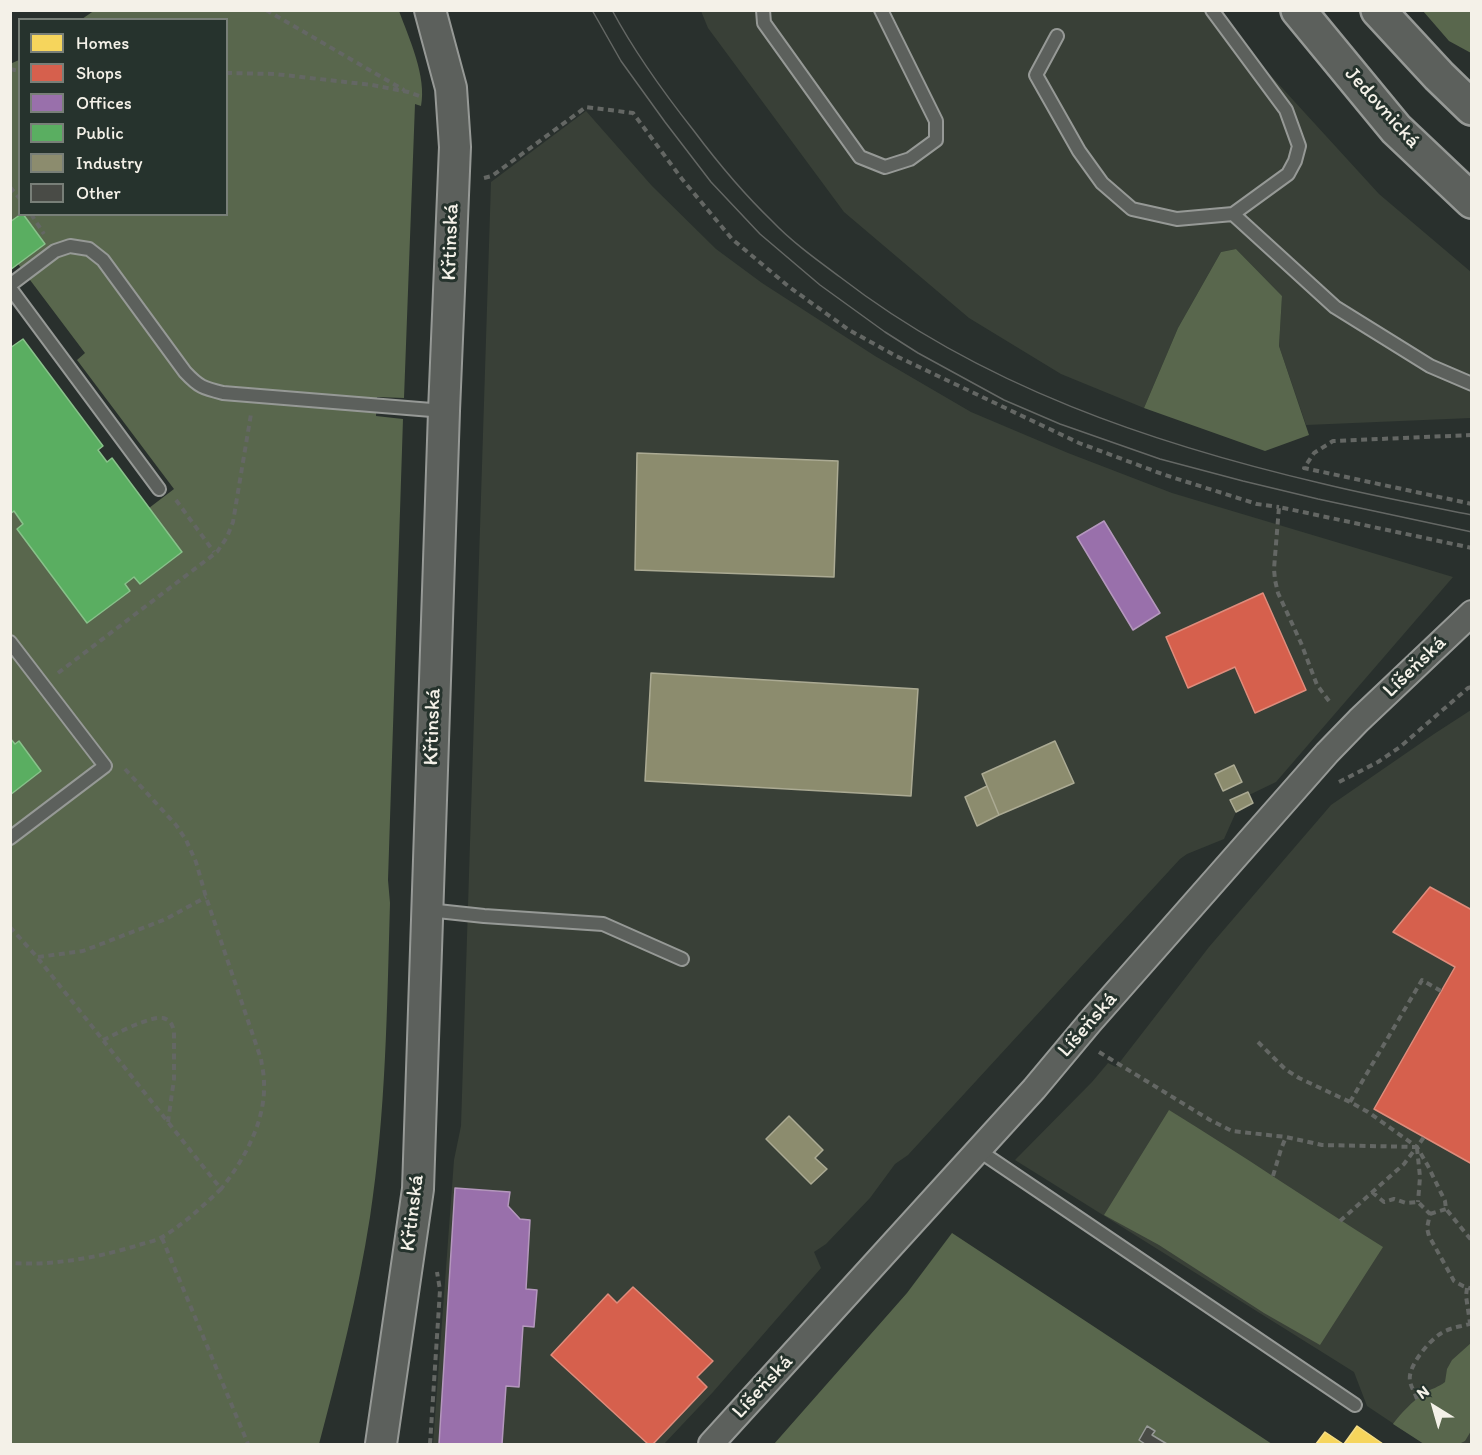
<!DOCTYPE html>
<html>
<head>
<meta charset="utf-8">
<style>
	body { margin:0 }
	#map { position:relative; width:1482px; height:1455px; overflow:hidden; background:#29302d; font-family:Itim,sans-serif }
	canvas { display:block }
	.frame { position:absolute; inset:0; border:12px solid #f4f1e8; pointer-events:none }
	.legend { position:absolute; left:18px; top:18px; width:210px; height:198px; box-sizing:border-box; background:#26332d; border:2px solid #787f78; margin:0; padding:8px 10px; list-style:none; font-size:18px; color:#f4f1e8 }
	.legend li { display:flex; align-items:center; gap:12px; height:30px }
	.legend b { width:30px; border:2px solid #787f78 }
	.north { position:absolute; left:1404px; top:1377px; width:60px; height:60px; -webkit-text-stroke:4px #26332d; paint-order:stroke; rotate:323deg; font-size:16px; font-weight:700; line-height:24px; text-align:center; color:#f4f1e8 }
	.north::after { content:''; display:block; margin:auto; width:21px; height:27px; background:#f4f1e8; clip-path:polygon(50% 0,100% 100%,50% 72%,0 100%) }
</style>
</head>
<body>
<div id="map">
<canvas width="1482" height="1455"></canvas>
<div class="frame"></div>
<ul class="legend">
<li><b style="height:16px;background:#f6d55c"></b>Homes</li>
<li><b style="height:16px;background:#d6604d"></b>Shops</li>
<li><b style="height:16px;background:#9970ab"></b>Offices</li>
<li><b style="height:16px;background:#5aae61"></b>Public</li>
<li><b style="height:16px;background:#8c8c6e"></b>Industry</li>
<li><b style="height:16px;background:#494b46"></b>Other</li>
</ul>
<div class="north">N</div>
</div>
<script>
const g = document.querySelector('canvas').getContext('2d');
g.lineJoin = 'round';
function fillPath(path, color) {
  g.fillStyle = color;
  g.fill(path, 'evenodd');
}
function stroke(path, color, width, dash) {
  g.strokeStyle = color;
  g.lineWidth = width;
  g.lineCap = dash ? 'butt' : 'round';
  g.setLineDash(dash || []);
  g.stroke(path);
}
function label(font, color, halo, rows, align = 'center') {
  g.font = font + ' Itim,sans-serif';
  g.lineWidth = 6;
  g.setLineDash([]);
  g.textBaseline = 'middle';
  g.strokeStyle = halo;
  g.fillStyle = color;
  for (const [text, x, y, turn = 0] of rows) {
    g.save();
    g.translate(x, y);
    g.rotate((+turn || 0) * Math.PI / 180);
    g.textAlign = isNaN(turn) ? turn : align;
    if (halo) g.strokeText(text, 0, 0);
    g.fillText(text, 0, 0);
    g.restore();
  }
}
fillPath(new Path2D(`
	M701,11H1223L1262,66L1379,194L1471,272V418L1306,425L1279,346L1282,296L1236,249L1221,252L1178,328L1144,408L1061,374L969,318L844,212L708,28Z
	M586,111L652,186L716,249L762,283L875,356L971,412L1068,453L1172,493L1453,577L1276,782L1249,795L1253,803L1236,812L1224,839L1187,854L1180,859L908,1155L895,1164L870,1198L826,1244L814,1252L821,1268L713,1392L664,1444H433L454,1160L461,1126L491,182Z
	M1471,710V1444H1424L1367,1406L1354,1372L1015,1160L1092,1082L1108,1063L1116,1067L1209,947L1331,805L1434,734Z`), '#394037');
fillPath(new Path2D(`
	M95,10L399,11C409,38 427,77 421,106L415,104L404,398L377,397L376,416L403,419L388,880L390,903C387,1008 386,1113 370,1217C358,1294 339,1369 319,1444H11L10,795L41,771L19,742L15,744L11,738V514L14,511L23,524L17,529L87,623L130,591L125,584L134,577L140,584L182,552L149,508L174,489L77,360L85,353L18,264L45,244L23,215L226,214V20L82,19Z
	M1423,11H1471V53L1449,41Z
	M19,60L20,214L21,215L10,222V64Z
	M1236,249L1282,296L1279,346L1309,435L1265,451L1144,408L1178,328L1221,252Z
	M1169,1110C1241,1154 1311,1202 1383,1247L1320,1345L1264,1313L1159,1245L1104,1215Z
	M952,1233L1272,1444H774L907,1293Z
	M1471,1343V1431L1465,1441L1459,1444H1424L1393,1424C1402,1412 1412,1402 1424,1393C1431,1389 1439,1387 1445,1382L1447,1369L1452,1360Z`), '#59674d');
const homes = new Path2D(`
	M1357,1426L1383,1444H1344Z
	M1325,1432L1343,1444H1316Z`);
fillPath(homes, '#f6d55c');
stroke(homes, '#f5dd86', 1.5);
const shops = new Path2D(`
	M1263,593L1306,690L1255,713L1235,667L1188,688L1166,637Z
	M1430,887L1472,910V1164L1374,1109L1455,967L1393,932Z
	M633,1287L713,1361L697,1377L707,1387L653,1444H648L551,1355L608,1294L617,1303Z`);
fillPath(shops, '#d6604d');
stroke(shops, '#df8c7c', 1.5);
const offices = new Path2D(`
	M1104,521L1160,613L1133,630L1077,537Z
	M455,1188L510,1192L508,1206L520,1219L530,1220L526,1289L537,1290L534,1327L523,1326L519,1387L506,1386L502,1444H439Z`);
fillPath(offices, '#9970ab');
stroke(offices, '#b497bd', 1.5);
const public = new Path2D(`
	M21,214H23L45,244L10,270V222Z
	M23,339L103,446L98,450L107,462L112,458L182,552L140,584L134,577L125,584L130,591L87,623L17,529L23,524L14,511L10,514V348Z
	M10,738L15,744L19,741L41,771L10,795Z`);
fillPath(public, '#5aae61');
stroke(public, '#88c28a', 1.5);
const industry = new Path2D(`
	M637,453L838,461L834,577L635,570Z
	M651,673L918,689L911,796L645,781Z
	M1055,741L1074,783L999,815L982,774Z
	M1234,765L1242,782L1223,791L1215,774Z
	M987,786L999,815L977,826L965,797Z
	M1248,792L1253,803L1236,812L1230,800Z
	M789,1116L823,1150L815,1158L827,1169L811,1184L766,1139Z`);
fillPath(industry, '#8c8c6e');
stroke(industry, '#abaa93', 1.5);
const building = new Path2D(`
	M1147,1426L1155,1431L1152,1435L1167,1444H1145L1139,1440Z`);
fillPath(building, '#494b46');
stroke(building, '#969996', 1.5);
const service = new Path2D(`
	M763,10L764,23L860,157L885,167L910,159L936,140V121L881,10
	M1212,10L1286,110L1299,146L1295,161L1288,174L1233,214
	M1057,36L1036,75L1079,151L1102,183L1132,209L1177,219L1233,214L1335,307L1430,366L1472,384
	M10,285L55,251L70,246L89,249L103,260L185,372C199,387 203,388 223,393L444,411
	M10,288L159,489
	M10,642L105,766L10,838
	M428,910L484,916L603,924L682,959
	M978,1150L1355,1405`);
const minor = new Path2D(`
	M711,1444L1034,1089L1090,1022L1327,753L1359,720L1472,613`);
const tertiary = new Path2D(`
	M381,1444L418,1189L444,411L455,147L451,88L430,10`);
const secondary = new Path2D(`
	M1298,10L1396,129L1472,201
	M1378,10L1439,76L1472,108`);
stroke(service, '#969996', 16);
stroke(minor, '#969996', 28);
stroke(tertiary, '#969996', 34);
stroke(secondary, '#969996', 38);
stroke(new Path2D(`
	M266,10L404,90
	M10,69L20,71
	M226,73L275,74L372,85L408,92L422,97
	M484,178L492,176L586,107L633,113L682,179L732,239L788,286L849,330L896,356L1079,443L1165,475L1257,504L1279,507
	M10,187L20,199
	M31,214L44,234
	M1472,435L1333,441L1314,453L1304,468L1472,504
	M176,500L214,552
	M58,673L217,552L227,537L233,522L251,414
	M1329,701L1317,685L1301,643L1278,593L1275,580L1274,569L1279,507L1472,548
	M125,769L176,825L186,840L196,862L206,897L261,1059C262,1066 264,1074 264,1082C266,1121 244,1160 221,1189
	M1339,782L1378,762L1400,747L1468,688L1472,687
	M10,927L37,957L221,1189C203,1206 185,1223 164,1236C158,1240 149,1242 142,1244C101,1257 54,1266 10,1263
	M38,957L83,951L166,919L206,897
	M103,1040C116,1034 149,1016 163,1018C171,1020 173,1026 174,1032V1079L168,1122
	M1258,1042L1285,1069L1299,1078L1350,1102L1368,1112L1417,1147L1428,1166L1445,1201L1446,1209L1472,1241
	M1099,1052L1210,1120L1232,1131L1286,1137L1322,1145L1417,1147L1424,1137
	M1350,1102L1422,980L1441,991
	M1417,1148L1420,1177L1418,1202
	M1273,1176L1281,1149L1286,1137
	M1372,1192L1384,1202L1394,1199L1406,1203L1418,1202L1430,1214L1427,1228L1429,1236L1454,1281L1463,1286L1472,1289
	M1430,1214L1446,1209
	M1340,1221L1404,1164L1416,1148
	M162,1238L248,1444
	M1467,1288L1466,1296L1470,1323
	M1417,1399C1415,1393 1411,1387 1410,1381C1407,1367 1429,1341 1440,1334C1450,1327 1461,1327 1472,1323
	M430,1444L440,1290L437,1272`), '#646764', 4, [6, 4.5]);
stroke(service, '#5c605c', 12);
stroke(minor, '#5c605c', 24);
stroke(tertiary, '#5c605c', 30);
stroke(secondary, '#5c605c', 33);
stroke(new Path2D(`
	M592,10L621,61L665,122L711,182L760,234L820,285L885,332L918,353L1004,400L1060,424L1160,459L1243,481L1318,499L1472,532
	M612,10C635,53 664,93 694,131C718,163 743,193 772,221C792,242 817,260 840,277C981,386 1153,444 1324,484C1373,496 1422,505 1472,515`), '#646764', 1.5);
label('21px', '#f4f1e8', '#26332d', [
	["Jedovnická",1382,108,48],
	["Křtinská",451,242,-88],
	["Líšeňská",1415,667,-44],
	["Křtinská",433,727,-88],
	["Líšeňská",1088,1025,-49],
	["Křtinská",413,1213,-83],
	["Líšeňská",763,1387,-47]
]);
</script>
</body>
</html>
